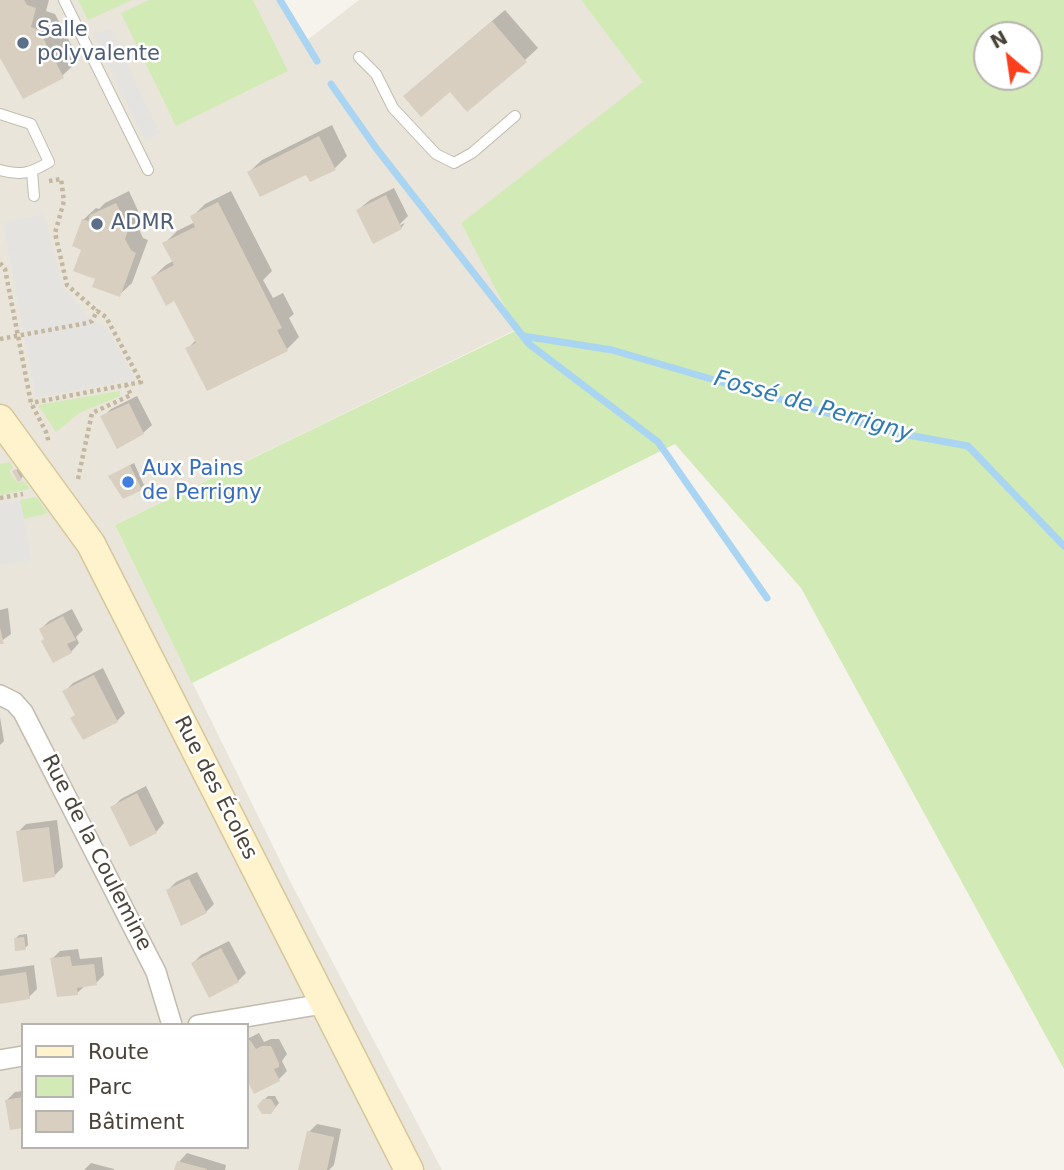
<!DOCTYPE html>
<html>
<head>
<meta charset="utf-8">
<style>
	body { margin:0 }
	#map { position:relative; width:1064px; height:1170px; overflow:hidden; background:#f6f3ec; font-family:"DejaVu Sans",sans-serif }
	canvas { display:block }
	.legend { position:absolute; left:21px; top:1023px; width:228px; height:126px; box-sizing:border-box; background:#fff; border:2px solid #b7b4b0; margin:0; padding:9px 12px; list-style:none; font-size:21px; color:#4b4439 }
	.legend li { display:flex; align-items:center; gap:14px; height:35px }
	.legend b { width:35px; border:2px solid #b7b4b0 }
	.north { position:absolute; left:973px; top:21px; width:70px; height:70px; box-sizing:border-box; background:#fff; border:2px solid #b7b4b0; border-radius:50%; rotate:331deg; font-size:19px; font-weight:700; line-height:28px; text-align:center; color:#4b4439 }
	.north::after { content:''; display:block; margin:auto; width:24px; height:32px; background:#fc3f1d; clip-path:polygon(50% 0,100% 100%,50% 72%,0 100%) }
</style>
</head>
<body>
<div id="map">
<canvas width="1064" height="1170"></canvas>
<ul class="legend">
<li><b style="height:9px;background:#fff3cd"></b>Route</li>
<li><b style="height:19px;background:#d2eab5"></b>Parc</li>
<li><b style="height:19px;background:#d8cfc1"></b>Bâtiment</li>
</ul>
<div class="north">N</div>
</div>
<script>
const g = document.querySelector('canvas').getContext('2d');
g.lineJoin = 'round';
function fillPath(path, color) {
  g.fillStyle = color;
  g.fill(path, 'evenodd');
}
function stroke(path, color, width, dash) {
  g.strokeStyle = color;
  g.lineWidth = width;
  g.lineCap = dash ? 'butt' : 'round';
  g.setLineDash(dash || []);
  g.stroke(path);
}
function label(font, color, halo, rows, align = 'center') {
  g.font = font + ' "DejaVu Sans",sans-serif';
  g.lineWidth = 5;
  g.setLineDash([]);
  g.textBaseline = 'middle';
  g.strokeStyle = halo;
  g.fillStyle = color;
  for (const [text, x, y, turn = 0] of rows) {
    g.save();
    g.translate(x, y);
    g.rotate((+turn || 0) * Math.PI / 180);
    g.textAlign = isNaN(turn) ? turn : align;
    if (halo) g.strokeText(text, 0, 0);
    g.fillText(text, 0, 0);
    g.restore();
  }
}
fillPath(new Path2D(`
	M0,0H280L306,41L359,0H581L644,82L461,223L517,329L115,525L292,885L442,1170H0ZM23,1025H247V1147H23Z`), '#eae5da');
fillPath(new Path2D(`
	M78,0H132L88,20Z
	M149,0H253L288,71L176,126L121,13Z
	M581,0H1064V1069L801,588L675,444L192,683L115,525L517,330L461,223L643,82ZM987,35H1029V77H987Z
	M120,391V396L79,413L56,432L38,405Z
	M10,462L13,468L9,471L17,483L24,481L30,489L0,495V464Z
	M36,497L48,513L24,519L20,500Z`), '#d2eab5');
fillPath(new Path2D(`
	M110,28L160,134L145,141L94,35Z
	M44,214L63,287L92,321L105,325L135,380L36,397L3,222Z
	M20,500L32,560L0,565V503Z`), '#e5e3e0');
fillPath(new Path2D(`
	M0,0H49L46,11L55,14L79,60L62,76L0,56Z
	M505,10L538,48L525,60L451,90L418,84Z
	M332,125L347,156L335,168L307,172H249L262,160Z
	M394,188L408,216L398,226L405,223L401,228L358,210L370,200Z
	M129,191L140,215L137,225L143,238L148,240L132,283L119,295L98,278L84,249L83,220L96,208L99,209L105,203Z
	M231,191L272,271L263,280L273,298L283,293L294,314L289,318L299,337L287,349H187L196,340L175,299L153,277L166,265L173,261L164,244L177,231L195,222L192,217L205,204Z
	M137,396L152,425L143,433L103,417L111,409Z
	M134,463L144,485L141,488L110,476Z
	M20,467L25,475L19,480L14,472Z
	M8,608L11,634L0,642V610Z
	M72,609L83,630L76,637L79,643L71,652L46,639L41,629L49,621Z
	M103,668L125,713L117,721L77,714L65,691L73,683Z
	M0,717L4,741L0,745Z
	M146,786L164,823L156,832L131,845L113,807L121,799Z
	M57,820L63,867L55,875L18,832L26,824Z
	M197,872L214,904L206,912L168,890L176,882Z
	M27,934L28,945L25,948L15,939L19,935Z
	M229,941L246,973L238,981L193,963L201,955Z
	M78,949L80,959L102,957L104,975L96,983L86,985L77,993L52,959L60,951Z
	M34,965L37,989L29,997L0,1002V970Z
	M259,1033L264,1042L271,1039H279L287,1054L282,1061L287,1071L279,1079L255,1092L247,1077V1039Z
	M23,1091V1126L7,1100L15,1092Z
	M268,1096H275L279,1103L274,1109L264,1100Z
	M317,1124L341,1129L334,1165L329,1170H310L309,1132Z
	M187,1153L226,1165L225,1170H176L179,1162Z
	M91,1163L114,1169V1170H84Z`), '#0003');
stroke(new Path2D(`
	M280,0L317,61
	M331,84L376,148L529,344L658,442L767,598
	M523,336L612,350L892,432L968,446L1064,546`), '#a9d4f2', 7);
fillPath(new Path2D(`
	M0,0H24L27,5L36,8L31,27L39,30L64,78L23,99L0,58Z
	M492,21L527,62L467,112L450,92L421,117L403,96Z
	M319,136L336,170L310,182L306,175L260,197L247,172Z
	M386,195L402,229L373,244L356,210Z
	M218,202L282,328L277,330L288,351L207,391L185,348L196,343L174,301L166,306L151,277L174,265L162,243L195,227L190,216Z
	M116,203L129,228L125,239L131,250L136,253L120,297L92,287L95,279L73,271L81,250L72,246L82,219L88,221L90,215Z
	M129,403L144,434L117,449L100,416Z
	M130,465L142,490L123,499L108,476Z
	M16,469L22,480L18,482L12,471Z
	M63,616L76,640L67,644L72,653L53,663L41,641L44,639L39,629Z
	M0,627L4,644H0Z
	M94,675L118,722L83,740L70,718L75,715L62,691Z
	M137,793L157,833L130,847L110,807Z
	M49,827L55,877L23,882L16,831Z
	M189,879L207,913L181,926L166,890Z
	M24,937L26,950L15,951L14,938Z
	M221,948L239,982L209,998L191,963Z
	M70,956L72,966L94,964L97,985L77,988L78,995L57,997L50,958Z
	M26,972L30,999L0,1004V976Z
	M250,1040L256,1049L262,1046H271L279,1063V1067L274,1069L280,1081L254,1094L247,1080V1041Z
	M23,1097V1128L10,1130L5,1100Z
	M263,1099H271L276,1107L271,1114H262L257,1106Z
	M307,1131L334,1137L327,1170H298Z
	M177,1161L207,1169V1170H174Z`), '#d8cfc1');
const service = new Path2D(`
	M64,0L148,170
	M359,57L376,74L393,108L436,154L454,163L472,153L515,116
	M0,114L31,124L49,162C31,173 21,176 0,170
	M32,172L34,196`);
const minor = new Path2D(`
	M0,695L14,702L23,712L156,972L172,1025
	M198,1025L311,1006L322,1000
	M0,1060L23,1056`);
const secondary = new Path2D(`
	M0,419L91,544L409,1170`);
stroke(service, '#c2bbae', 12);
stroke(minor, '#c2bbae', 22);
stroke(secondary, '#d6c79b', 31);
stroke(new Path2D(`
	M49,181L61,179L64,201L55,233L67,285L97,311
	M0,263L5,269L31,403L46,432L49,443
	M0,339L87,323L92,321L97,311L106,317L141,382L31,403
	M78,479L92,413L131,395L126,385
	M0,498L23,494`), '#c4b79f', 4.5, [3.5, 3.5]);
stroke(service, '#fff', 10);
stroke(minor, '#fff', 19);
stroke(secondary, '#fff3cd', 28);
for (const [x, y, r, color] of [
	[23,43,7,"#5c6f8a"],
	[97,224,7,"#5c6f8a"],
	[128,482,7,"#3f7fe0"]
]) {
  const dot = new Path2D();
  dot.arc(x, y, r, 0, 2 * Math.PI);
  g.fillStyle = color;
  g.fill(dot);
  stroke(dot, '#fff', 2.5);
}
label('21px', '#4e5e75', '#fff', [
	["Salle",37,31],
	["polyvalente",37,55],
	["ADMR",111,224]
], 'left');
label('21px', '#366cbe', '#fff', [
	["Aux Pains",142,470],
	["de Perrigny",142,494]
], 'left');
label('21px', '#4b4439', '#fff', [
	["Rue des Écoles",215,788,63],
	["Rue de la Coulemine",96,853,63]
]);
label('italic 23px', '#2e7ab2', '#fff', [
	["Fossé de Perrigny",813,407,16]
]);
</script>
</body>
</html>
